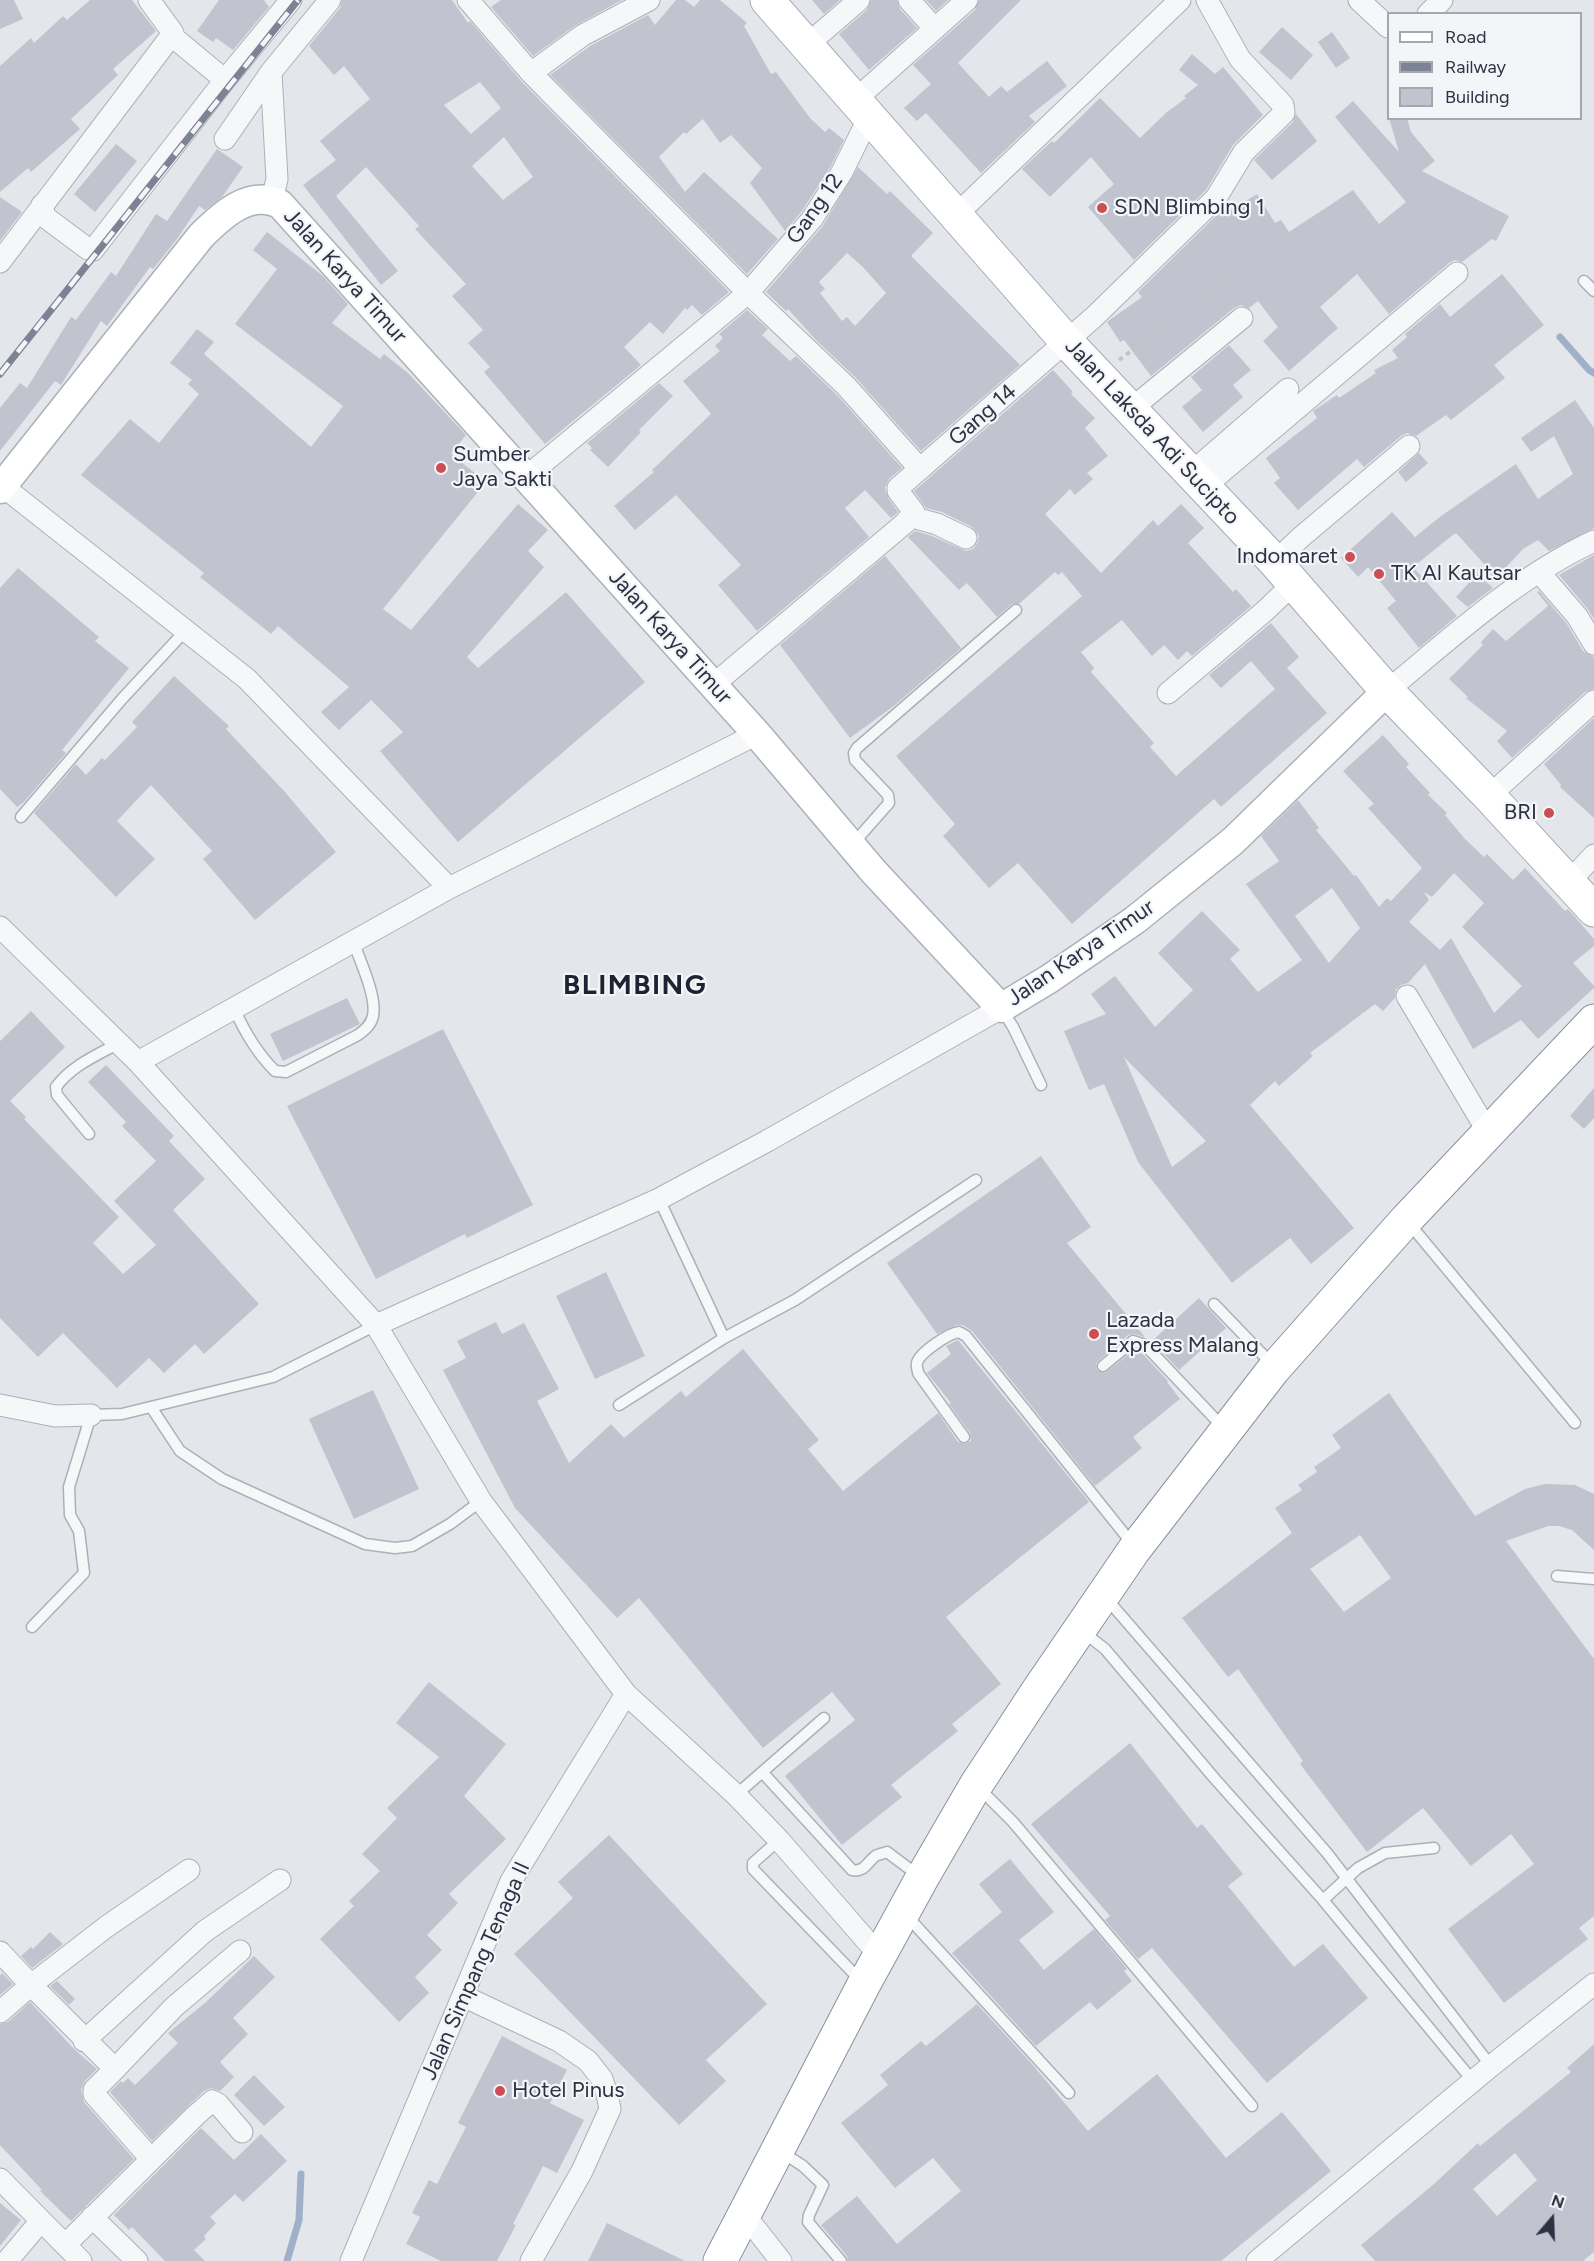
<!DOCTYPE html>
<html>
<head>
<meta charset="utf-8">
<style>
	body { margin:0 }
	#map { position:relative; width:1594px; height:2261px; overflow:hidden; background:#e3e6eb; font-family:Figtree,sans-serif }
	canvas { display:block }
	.legend { position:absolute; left:1387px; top:12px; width:195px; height:108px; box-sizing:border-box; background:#f3f5f8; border:2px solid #a3a7b0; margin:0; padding:8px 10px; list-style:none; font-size:18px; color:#2c3243 }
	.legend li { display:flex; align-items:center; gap:12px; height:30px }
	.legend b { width:30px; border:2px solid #a3a7b0 }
	.north { position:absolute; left:1522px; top:2189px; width:60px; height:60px; -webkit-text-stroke:4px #f3f5f8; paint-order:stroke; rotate:19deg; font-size:16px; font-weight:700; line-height:24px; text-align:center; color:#2c3243 }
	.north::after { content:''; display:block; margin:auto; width:21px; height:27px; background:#2c3243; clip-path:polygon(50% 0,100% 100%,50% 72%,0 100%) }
</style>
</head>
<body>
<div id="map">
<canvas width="1594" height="2261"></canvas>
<ul class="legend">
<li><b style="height:8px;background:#fff"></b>Road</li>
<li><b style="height:8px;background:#7d8394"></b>Railway</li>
<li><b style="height:16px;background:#c1c4ce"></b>Building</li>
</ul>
<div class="north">N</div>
</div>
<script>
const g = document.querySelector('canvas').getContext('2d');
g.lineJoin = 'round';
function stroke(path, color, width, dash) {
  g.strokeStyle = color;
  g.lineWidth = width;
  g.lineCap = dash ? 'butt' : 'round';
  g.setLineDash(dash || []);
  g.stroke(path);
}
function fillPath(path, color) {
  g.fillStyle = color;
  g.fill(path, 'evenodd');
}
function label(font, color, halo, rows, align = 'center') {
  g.font = font + ' Figtree,sans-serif';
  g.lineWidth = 4.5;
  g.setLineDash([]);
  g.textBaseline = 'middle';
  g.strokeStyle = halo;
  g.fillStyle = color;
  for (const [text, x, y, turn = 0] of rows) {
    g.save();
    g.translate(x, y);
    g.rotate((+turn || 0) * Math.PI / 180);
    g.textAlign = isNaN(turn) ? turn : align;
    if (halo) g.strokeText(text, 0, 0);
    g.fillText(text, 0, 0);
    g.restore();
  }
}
stroke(new Path2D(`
	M1560,337L1589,370L1594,373
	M287,2261L299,2220L301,2174`), '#a0b0c9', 7);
fillPath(new Path2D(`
	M0,0H14L23,19L0,29Z
	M90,0H132L156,31L113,69L118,75L71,119L80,129L31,172L28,168L0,192V66L31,38L34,43L63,16L67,20Z
	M219,0H264L269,7L233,50L216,38L213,42L197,31Z
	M342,0H452L468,23L470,21L522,82L729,292L702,315L692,305L687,310L685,308L663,334L650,322L624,347L641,365L545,444L484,372L490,367L468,343L483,330L452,296L466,284L415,229L419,226L366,167L336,196L398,271L381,285L303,185L336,160L320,141L370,99L344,66L334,75L309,46L340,8ZM480,82L501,108L471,134L444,105ZM504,137L533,177L503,200L472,166Z
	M501,0H622L576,25L533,56L491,7Z
	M676,0H685L694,7L700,0H720L747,23L744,26L771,74L776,72L810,118L825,132L829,128L844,140L831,166L802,211L785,231L750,183L762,168L731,135L720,143L703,119L686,134L684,132L659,157L685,192L704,172L778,239L747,274L550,75L590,46L648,15L655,25Z
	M812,0H840L824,14Z
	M871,0H897L900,9L917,28L869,70L839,34L867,10Z
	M926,0H948L936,11Z
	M979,0H1021L958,63L989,97L1001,86L1007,92L1047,61L1067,86L1029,116L1035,122L981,173L926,113L917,121L904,108L931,84L913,65L975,10Z
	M1282,27L1313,55L1291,80L1259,52Z
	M1332,32L1350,58L1336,68L1318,42Z
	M1192,54L1215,74L1223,67L1263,115L1233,145L1206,190L1134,260L1088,207L1114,184L1091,157L1050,197L1022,169L1052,141L1054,143L1100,98L1140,138L1167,112L1186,98L1184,96L1198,85L1179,70Z
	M1353,101L1399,152L1389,118H1407L1411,132L1435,161L1422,171L1509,216L1496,241L1492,239L1462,262L1455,260L1449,263L1389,314L1357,274L1320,307L1338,328L1289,371L1263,341L1278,327L1258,301L1249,308L1241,305L1234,308L1151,376L1124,340L1120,342L1107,322L1142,297L1138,292L1226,206L1230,211L1257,194L1275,223L1281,220L1289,232L1353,190L1379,224L1406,202L1335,117Z
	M1296,114L1317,141L1272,180L1254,160L1293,122Z
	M116,144L137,161L95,212L74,194Z
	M217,149L243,167L222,197L205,210L199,206L177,239L153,269L150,267L107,326L101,321L61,385L55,381L0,451V408L20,383L27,388L71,317L76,320L111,272L116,276L156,214L167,221Z
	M858,167L887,194L890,191L933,233L911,256L1020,365L921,451L855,377L815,339L788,309L786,311L766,292L822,227ZM847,253L862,266L886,293L855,326L847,317L842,321L820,293L825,289L819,282Z
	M0,197L22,212L0,241Z
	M267,232L323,276L348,304L332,323L380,359L384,354L408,373L466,435L451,454L486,482L383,609L411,630L518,504L548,530L528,551L544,567L467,657L478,668L566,592L645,682L458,842L380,751L403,732L371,700L339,730L321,712L349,687L278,626L271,634L200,577L204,573L81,475L130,419L159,443L199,394L188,384L192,380L170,363L197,329L214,342L204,354L311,447L343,406L235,324L277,269L253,250Z
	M1502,274L1544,325L1494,365L1505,378L1451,420L1446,415L1416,436L1407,433L1401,436L1364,467L1357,459L1298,510L1274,483L1280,478L1266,458L1317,418L1313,411L1337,395L1339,398L1376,373L1374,370L1398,358L1392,350L1407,337L1405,334L1440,304L1450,317Z
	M747,310L768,329L762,335L790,361L796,356L837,395L902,468L889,479L885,488L888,498L898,512L896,514L891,518L865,490L845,508L869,537L757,631L718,585L741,565L676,495L635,530L614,506L654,472L652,470L711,414L683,381L720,351L715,346L723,338L719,334Z
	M1229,345L1251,370L1233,385L1243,397L1203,432L1182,407L1202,390L1191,377Z
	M1053,370L1073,392L1071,394L1095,418L1085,428L1108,456L1087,473L1093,479L1075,495L1070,489L1045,514L1101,573L1153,520L1158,526L1181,504L1204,528L1188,543L1233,592L1236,589L1251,606L1192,656L1187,651L1178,660L1164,645L1152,656L1122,620L1081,652L1094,668L1091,672L1154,743L1150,747L1176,776L1275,689L1251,661L1221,688L1209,675L1271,623L1299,657L1287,668L1327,713L1221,807L1214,799L1072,924L1018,863L989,888L943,836L955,824L896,756L1082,596L1062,572L1058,575L1055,572L1019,604H1012L997,617L967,583L959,590L908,537L915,531L932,536L966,551L973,549L977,544L979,536L972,527L942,512L926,508L914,491Z
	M659,383L673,396L639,430L641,432L608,467L590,450L592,448L587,443Z
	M1575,400L1594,428V528L1549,551L1538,540L1523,549L1494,580L1482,568L1485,565L1457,534H1454L1413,567L1457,616L1419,648L1387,608L1396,601L1368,567L1358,577L1341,558L1392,512L1415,537L1441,516L1516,464L1538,499L1573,474L1554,436L1531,452L1521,438Z
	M1419,453L1428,463L1406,482L1398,472Z
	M1594,555V619L1587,608L1559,575Z
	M885,556L961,648L895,705L850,738L780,645Z
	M18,568L99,637L95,641L129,668L62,750L66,753L24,802L17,807L0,789V588Z
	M1477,574L1493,588L1468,607L1456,597Z
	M1539,591L1567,624L1583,651L1594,657V689L1585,692L1512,758L1497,741L1507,731L1466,698L1468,697L1449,679L1483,645L1481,642L1493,629L1506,641L1548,606L1537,592Z
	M174,676L229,726L226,729L284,791L336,852L255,920L203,859L212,851L151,785L117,821L155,859L116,897L34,813L76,764L86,775L102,758L105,760L137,727L132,722Z
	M1594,718V818L1560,787L1561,785L1544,764Z
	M1383,735L1409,764L1406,767L1430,793L1428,795L1447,813L1445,815L1465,839L1484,857L1487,854L1513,880L1525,868L1565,911L1568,909L1594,939V946L1573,963L1594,986V988L1538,1039L1521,1020L1473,1049L1425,964L1408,983L1401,985L1396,989L1395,998L1383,1011L1375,1004L1310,1053L1313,1056L1279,1086L1275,1081L1250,1105L1354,1228L1311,1264L1290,1238L1232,1283L1138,1162L1104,1084L1089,1090L1064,1031L1106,1014L1091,994L1115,976L1155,1027L1193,990L1158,953L1202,911L1240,950L1230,959L1258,992L1302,960L1246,884L1279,861L1261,836L1298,800L1319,828L1316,830L1354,876L1356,875L1379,907L1387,898L1391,901L1422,868L1368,808L1374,804L1343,771ZM1454,873L1484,903L1462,927L1522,986L1494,1013L1451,938L1440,950L1409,922L1429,900L1424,892L1432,897ZM1332,888L1360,928L1329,963L1295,916ZM1124,1057L1206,1141L1172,1167Z
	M347,998L360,1024L283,1061L270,1034Z
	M31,1011L65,1047L10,1101L26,1117L24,1119L119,1217L93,1243L123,1274L156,1245L114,1201L156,1161L122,1126L126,1122L88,1082L106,1065L174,1136L169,1141L205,1179L173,1210L259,1304L204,1354L195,1344L164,1373L149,1358L117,1388L63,1333L38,1357L0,1318V1041Z
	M443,1029L533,1205L467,1238L465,1234L376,1279L287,1106Z
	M1594,1088V1118L1584,1129L1570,1116Z
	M1041,1156L1091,1227L1067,1243L1145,1337L1135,1334L1128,1335L1098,1361L1096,1364L1097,1370L1105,1373L1135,1349L1141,1352L1168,1381L1167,1382L1180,1399L1133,1437L1142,1448L1095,1486L972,1331L963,1325H957L937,1334L887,1263Z
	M606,1272L645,1356L595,1379L556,1296Z
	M1199,1298L1226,1328L1179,1370L1152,1341Z
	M496,1322L502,1334L524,1323L559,1389L537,1401L569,1463L611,1424L624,1438L681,1391L686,1397L743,1349L819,1440L808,1449L843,1491L938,1413L958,1442L965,1444L971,1441L970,1433L949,1404L951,1403L927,1373L951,1354L946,1346L958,1340L1089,1502L946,1617L1001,1684L952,1724L958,1731L891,1785L902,1797L842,1845L785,1776L855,1720L832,1692L763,1748L639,1598L617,1618L515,1508L443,1370L466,1358L457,1341Z
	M373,1390L419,1489L354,1519L309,1419Z
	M1389,1393L1475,1516L1525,1489L1545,1484L1575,1485L1594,1494V1550L1572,1530L1559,1526H1548L1506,1541L1594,1659V1916L1579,1928L1588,1939L1504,2003L1448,1929L1534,1864L1511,1834L1471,1866L1423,1808L1367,1852L1300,1764L1303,1761L1238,1669L1228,1677L1182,1618L1292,1533L1275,1508L1302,1490L1298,1485L1317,1472L1314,1467L1341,1448L1332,1435ZM1360,1535L1391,1578L1344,1612L1310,1569Z
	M429,1682L506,1744L464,1796L506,1839L449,1894L458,1903L427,1935L442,1950L415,1977L429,1993L399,2022L320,1939L354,1906L349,1901L380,1871L362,1854L397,1818L387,1808L439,1757L396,1723Z
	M1130,1743L1197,1828L1202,1824L1243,1874L1228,1886L1294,1967L1323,1944L1368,1998L1267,2083L1152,1948L1138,1959L1105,1920L1110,1916L1031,1824Z
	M609,1835L767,2004L706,2060L726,2081L679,2125L514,1954L573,1898L558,1882Z
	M1010,1859L1054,1912L1019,1940L1044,1970L1094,1929L1127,1969L1124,1971L1132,1981L1097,2010L1090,2002L1036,2046L952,1953L1002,1912L979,1884Z
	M50,1932L63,1944L32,1968L21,1956L31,1947L33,1949Z
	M254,1956L275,1977L233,2018L248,2034L220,2062L234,2077L220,2091L211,2088L204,2091L152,2141L110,2092L121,2081L123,2083L128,2078L135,2085L178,2043L168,2033L205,2003Z
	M2,1973L13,1984L0,1995V1976Z
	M57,1981L75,1999L69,2005L50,1986Z
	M30,2002L75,2050L97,2069L85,2081L81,2089L84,2102L134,2159L71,2221L40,2191L42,2190L0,2145V2024L8,2022Z
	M977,2004L1032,2064L1088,2131L1157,2074L1226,2158L1282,2112L1331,2171L1221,2261H848L847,2256L821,2225L857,2196L897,2244L961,2191L933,2158L895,2188L841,2123L888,2085L880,2075L921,2041L926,2046Z
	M502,2036L567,2070L550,2103L584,2120L557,2173L543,2166L513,2224L516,2225L497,2261H441L406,2244L420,2217L412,2213L429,2180L437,2184L466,2127L458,2123Z
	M1594,2044V2252L1583,2261H1375L1361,2245L1434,2184L1478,2143L1480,2146L1571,2072L1567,2068ZM1515,2153L1537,2180L1497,2216L1473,2189Z
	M254,2075L285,2107L264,2126L234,2095Z
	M201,2128L234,2160L261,2134L287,2161L243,2202L235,2194L210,2217L216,2223L204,2236L206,2239L194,2250L205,2261H165L132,2227L129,2230L114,2215Z
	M0,2203L21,2220L0,2246Z
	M607,2223L685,2261H588Z`), '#c1c4ce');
const lane = new Path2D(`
	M1584,281L1594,291
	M21,817L122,699L186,630
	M852,845L889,803L888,795L855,760L854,753L857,748L1016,610
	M234,1008C244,1031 257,1053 275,1071L286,1072L358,1035C365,1030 371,1025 373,1016C377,996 360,961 353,941
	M1001,1008L1013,1027L1041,1085
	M89,1134L57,1095L56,1087C71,1066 97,1055 119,1043
	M1408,1222L1575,1423
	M1214,1304L1265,1357L1272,1367
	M724,1338L795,1300L976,1180
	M1103,1366L1133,1341L1145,1345L1218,1422L1222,1431
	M619,1405L724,1338L659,1199
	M151,1407L180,1451L222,1479L365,1544L395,1548L412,1546L450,1524L481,1501
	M964,1437L918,1373C918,1370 916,1367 917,1363C919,1353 949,1333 959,1332L966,1336L1126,1536L1132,1547
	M1557,1576L1594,1579
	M1106,1598L1327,1853L1491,2066
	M32,1627L84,1573L79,1531L70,1515L69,1487L91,1415L122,1414L273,1377L376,1325
	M1082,1631L1105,1649L1215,1779L1323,1900L1473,2081
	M763,1773L852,1870C865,1873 868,1860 877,1855C878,1855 887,1852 887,1852L919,1876
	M979,1788L1013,1822L1252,2106
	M736,1795L824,1718
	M779,1840L753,1863V1869L860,1980
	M1323,1900L1358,1868L1385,1853L1434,1848
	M906,1915L1069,2093
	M780,2151L803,2166L823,2185L809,2215L808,2222L841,2261`);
const street = new Path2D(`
	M149,0L173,33V37
	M468,0L531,73L748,293L846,386L920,469
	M909,0L935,29
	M1359,0L1388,27
	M1428,14L1442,0
	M807,45L859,0
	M531,73L583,35L649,0
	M855,100L967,0
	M225,139L271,72
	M272,200L277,179L271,72L330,0
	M42,205L45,217L88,249L93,250L225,80L291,0
	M955,216L1180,0
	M0,262L168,40L173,37L225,80
	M1131,409L1242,318
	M1192,472L1288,389
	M526,477L748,293L812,219L842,172L869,117
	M0,484L247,679L449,888
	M1204,487L1457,273
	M912,517L937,524L966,538
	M1275,562L1300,538L1409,446
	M1539,572L1577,616L1594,644
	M713,685L905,523L914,512L898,491V488L1094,317L1216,198L1244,152L1284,113L1283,105L1240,59L1207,0
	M1387,691C1452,637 1517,577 1594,541
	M1168,693L1266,610L1294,583
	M1489,796L1594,701
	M1568,883L1594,855
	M0,927L138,1062L376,1325L481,1501L626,1694L736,1795L779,1840L879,1955
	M1407,996L1488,1132
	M138,1062L449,888L757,734
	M376,1325L659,1199L767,1141L1001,1008
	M0,1405L55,1416L91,1415
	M0,1952L31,1985L106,1927L189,1870
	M463,1996L559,2041L588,2061L602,2079L607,2094L610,2109L582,2171L531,2261
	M0,2012L31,1985L115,2069L174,2007L240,1951
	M84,2041L205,1931L280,1880
	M115,2069L94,2090V2094L151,2159
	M0,2179L81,2261
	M744,2214L781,2261
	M92,2217L137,2261
	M65,2245L195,2116L212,2101L218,2104L242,2132
	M7,2261L40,2222
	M351,2261L511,1881L626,1694
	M1257,2261L1491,2066L1594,1984`);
const secondary = new Path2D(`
	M0,489L201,236C221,216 249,189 280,204L757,734L874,872L1001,1008L1049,979L1135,920L1233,841L1387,691`);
const primary = new Path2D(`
	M767,0L1066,341L1275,562L1387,691L1489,796L1594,910`);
const highway = new Path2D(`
	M720,2261L864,1984L922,1878L976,1785L1039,1689L1134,1550L1273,1370L1406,1220L1594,1021`);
stroke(lane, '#acb0b9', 13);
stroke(street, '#acb0b9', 23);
stroke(secondary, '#acb0b9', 31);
stroke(primary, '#a3a9b6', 35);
stroke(highway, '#8b91a1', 35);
stroke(new Path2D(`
	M1119,360L1256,257L1263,250L1262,244L1234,209`), '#c1c4ca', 4, [4.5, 4.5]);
stroke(lane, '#f6f7f9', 10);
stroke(street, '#f6f7f9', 21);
stroke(secondary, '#fff', 28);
stroke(primary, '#fff', 33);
stroke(highway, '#fff', 33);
const rail = new Path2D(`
	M0,374L298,0`);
stroke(rail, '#7d8394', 7);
stroke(rail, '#f3f5f8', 4.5, [14]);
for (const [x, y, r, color] of [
	[1102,208,6,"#cb4e53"],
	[441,468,6,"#cb4e53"],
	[1350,557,6,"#cb4e53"],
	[1379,574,6,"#cb4e53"],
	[1549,813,6,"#cb4e53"],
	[1094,1334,6,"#cb4e53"],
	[500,2091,6,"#cb4e53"]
]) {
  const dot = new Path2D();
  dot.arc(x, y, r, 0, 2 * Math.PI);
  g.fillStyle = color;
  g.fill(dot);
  stroke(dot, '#f3f5f8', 2);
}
label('22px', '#2c3243', '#f3f5f8', [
	["SDN Blimbing 1",1114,208],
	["Sumber",453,455],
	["Jaya Sakti",453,480],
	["Indomaret",1338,557,"right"],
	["TK Al Kautsar",1391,574],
	["BRI",1537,813,"right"],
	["Lazada",1106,1321],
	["Express Malang",1106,1346],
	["Hotel Pinus",512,2091]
], 'left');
label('22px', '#2c3243', '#f3f5f8', [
	["Gang 12",815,209,-55],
	["Jalan Karya Timur",345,276,48],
	["Gang 14",983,415,-41],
	["Jalan Laksda Adi Sucipto",1152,432,47],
	["Jalan Karya Timur",670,637,48],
	["Jalan Karya Timur",1081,953,-34],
	["Jalan Simpang Tenaga II",476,1971,-66]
]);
g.letterSpacing = '1.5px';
label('bold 28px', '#1e2334', '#f3f5f8', [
	["BLIMBING",635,986]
]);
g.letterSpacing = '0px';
</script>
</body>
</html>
